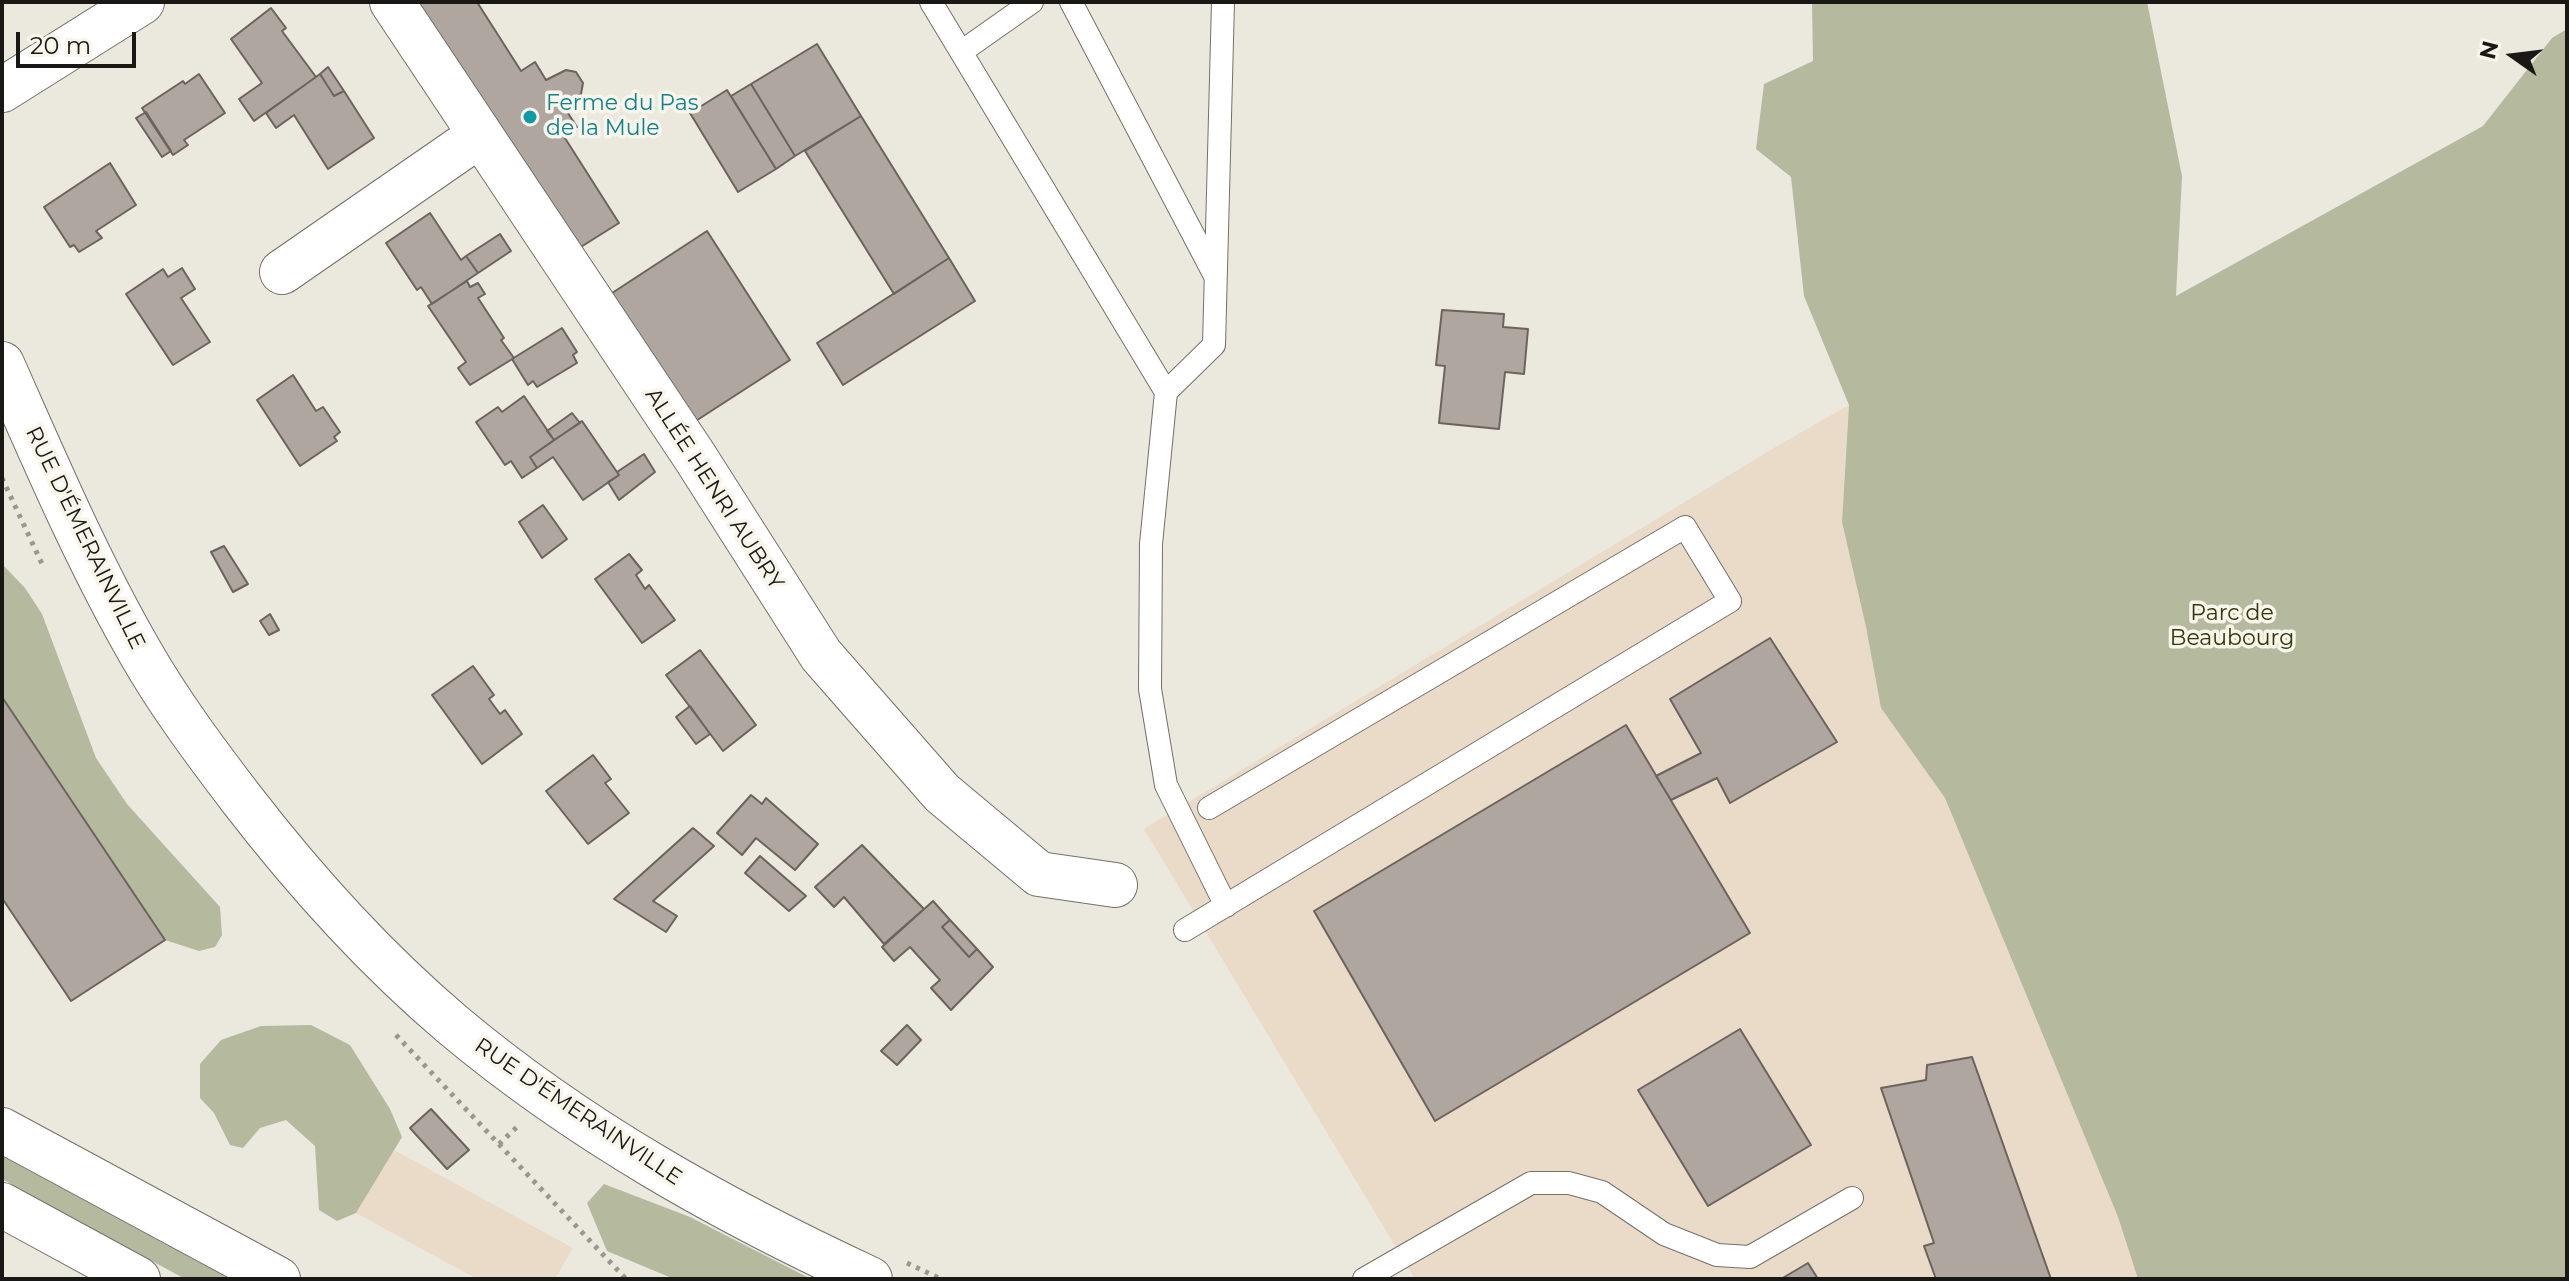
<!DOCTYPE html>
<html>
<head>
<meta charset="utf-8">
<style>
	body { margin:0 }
	#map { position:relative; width:2569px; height:1281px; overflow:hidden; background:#ebe8dd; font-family:Montserrat,sans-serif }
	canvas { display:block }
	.frame { position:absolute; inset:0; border:4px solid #191815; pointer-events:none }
	.north { position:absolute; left:2473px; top:16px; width:80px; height:80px; -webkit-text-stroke:6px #f8f5ea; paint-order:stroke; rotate:284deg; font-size:22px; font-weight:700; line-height:32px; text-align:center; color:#191815 }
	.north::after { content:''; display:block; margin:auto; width:28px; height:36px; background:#191815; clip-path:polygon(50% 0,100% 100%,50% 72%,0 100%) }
	.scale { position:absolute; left:16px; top:32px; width:120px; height:36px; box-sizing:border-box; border:4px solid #191815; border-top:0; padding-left:10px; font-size:24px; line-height:28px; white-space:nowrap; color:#191815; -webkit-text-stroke:6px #f8f5ea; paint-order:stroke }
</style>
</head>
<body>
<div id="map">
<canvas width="2569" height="1281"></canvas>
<div class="frame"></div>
<div class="north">N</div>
<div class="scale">20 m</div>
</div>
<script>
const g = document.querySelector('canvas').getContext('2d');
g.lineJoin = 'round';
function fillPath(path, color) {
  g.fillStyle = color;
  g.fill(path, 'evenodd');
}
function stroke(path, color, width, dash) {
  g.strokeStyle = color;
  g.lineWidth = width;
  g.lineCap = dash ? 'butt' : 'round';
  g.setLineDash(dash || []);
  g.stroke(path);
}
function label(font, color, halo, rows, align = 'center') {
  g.font = font + ' Montserrat,sans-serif';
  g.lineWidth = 7;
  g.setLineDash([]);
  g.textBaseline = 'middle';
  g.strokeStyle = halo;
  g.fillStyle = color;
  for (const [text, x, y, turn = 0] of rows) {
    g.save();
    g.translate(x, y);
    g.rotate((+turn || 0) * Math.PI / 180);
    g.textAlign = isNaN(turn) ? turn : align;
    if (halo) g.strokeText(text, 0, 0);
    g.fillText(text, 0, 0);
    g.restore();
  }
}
fillPath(new Path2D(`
	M1849,405L1842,522L1866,627L1881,708L1945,798L2118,1217L2138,1279H1415L1144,829L1779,445Z
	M394,1150L573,1248L555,1279H477L356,1213Z`), '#eadbc9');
fillPath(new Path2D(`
	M1812,2H2147L2182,176L2176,296L2483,126L2552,38L2567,29V1279H2138L2118,1217L1945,798L1881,708L1866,627L1842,522L1849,405L1804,296L1791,177L1756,149L1764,84L1813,61Z
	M2,564L25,588L42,614L96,758L127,804L220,907L222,935L215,947L199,951L165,940L2,697Z
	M311,1025L350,1045L390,1109L402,1137L356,1213L337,1221L319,1210L315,1146L286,1120L260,1128L243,1148L230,1145L214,1113L200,1098V1064L221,1040L261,1026Z
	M2,1155L32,1172L230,1279H185L2,1179Z
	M604,1184L690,1217L811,1279H674L607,1251L587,1203Z`), '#b5b99e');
const building = new Path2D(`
	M416,2H477L521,71L535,62L546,80L566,70L576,72L583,83L581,94L564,107L577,127L563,135L619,223L576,250Z
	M271,8L286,28L282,31L316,77L254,121L239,99L262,83L231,39Z
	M817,44L861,116L795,156L751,84Z
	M328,67L344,91L334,96L320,74Z
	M199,74L225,113L184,140L188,145L173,155L142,108L183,81L185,84Z
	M320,74L334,96L344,91L374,138L328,169L294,115L276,128L266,113Z
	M751,84L795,156L776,169L731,96Z
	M727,90L776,169L738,192L690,113Z
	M146,112L171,151L162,157L136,118Z
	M861,116L949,258L894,294L805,151Z
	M110,163L136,205L96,231L102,238L79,252L74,245L70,247L44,207Z
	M430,213L461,260L466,256L478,273L432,304L421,287L417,290L386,243Z
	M707,231L790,360L688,426L606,297Z
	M500,234L511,251L478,273L466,256Z
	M949,258L975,301L843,385L817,343Z
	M182,268L195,289L181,298L210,342L173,365L126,294L163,269L168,277Z
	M467,281L470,287L478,283L485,294L478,298L504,338L501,340L514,358L470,385L458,368L466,362L428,306Z
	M1442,310L1504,314L1503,327L1528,329L1524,374L1505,372L1499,429L1439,423L1445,366L1436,365Z
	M562,328L577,352L573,355L577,363L537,387L533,381L528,385L512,359Z
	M293,375L316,411L323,407L340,432L334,437L337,441L300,466L257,400Z
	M524,396L554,440L530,457L537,468L522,478L511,461L505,465L476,422L498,407L502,412Z
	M572,413L580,423L554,440L547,431Z
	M582,421L619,475L583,500L553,457L537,468L530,457Z
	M644,454L655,472L619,500L608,482L619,475L617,472Z
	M543,505L567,539L542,558L519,522Z
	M224,546L248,584L233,592L211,552Z
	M629,554L642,570L636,575L645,589L649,585L675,620L642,643L595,579Z
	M270,614L279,630L269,635L260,621Z
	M1770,638L1837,742L1730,803L1717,778L1671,800L1656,776L1701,753L1670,699Z
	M700,650L756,725L723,751L666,675Z
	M473,666L494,695L489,699L500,714L505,710L522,734L482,764L432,695Z
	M2,697L165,940L71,1001L2,898Z
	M690,706L710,734L696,744L676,717Z
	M1626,725L1750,933L1435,1121L1314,911Z
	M593,755L611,779L605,783L629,813L588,844L546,791Z
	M751,795L762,804L766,798L818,844L795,870L756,838L742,855L717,833Z
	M693,828L714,846L653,901L677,916L666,932L614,899Z
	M862,845L924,909L884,944L844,897L834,907L815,887Z
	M760,856L806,896L789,911L745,873Z
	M933,901L950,920L942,927L969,957L977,949L993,967L951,1010L931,988L940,980L910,947L894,961L882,947Z
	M950,920L977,949L969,957L942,927Z
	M907,1025L921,1040L897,1065L881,1051Z
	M1740,1029L1811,1145L1708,1206L1638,1090Z
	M1972,1057L2051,1279H1936L1924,1246L1934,1243L1881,1088L1926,1080L1927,1065Z
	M431,1109L469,1150L447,1169L410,1128Z
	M1808,1263L1818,1279H1781Z`);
fillPath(building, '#afa69f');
stroke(building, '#6b635d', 2);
const service = new Path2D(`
	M931,2L1166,392L1151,544L1150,689L1166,785L1226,906
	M1071,2L1215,276
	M961,52L1032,2
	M1166,392L1214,345L1223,2
	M1185,930L1730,601L1685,527L1209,808
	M1364,1279L1531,1183H1569L1602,1192L1664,1234L1717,1255L1750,1257L1852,1198`);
const minor = new Path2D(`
	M392,2L695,457L821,655L942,793L1039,874L1115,885
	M2,90L142,2
	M282,272L480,135
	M2,364C45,461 87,560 140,652C169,703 205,751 240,797C303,879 374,958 453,1025C578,1130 723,1211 870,1279`);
const tertiary = new Path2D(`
	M2,1130L278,1279
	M2,1205L138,1279`);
stroke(service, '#747168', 24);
stroke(minor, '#747168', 46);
stroke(tertiary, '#747168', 46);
stroke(new Path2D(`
	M2,478L43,566
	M396,1035L626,1279
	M499,1144L519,1125
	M907,1263L941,1279`), '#99978f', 5, [4, 6]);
stroke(service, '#fff', 22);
stroke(minor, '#fff', 44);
stroke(tertiary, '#fff', 44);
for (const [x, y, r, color] of [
	[530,117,8,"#0f9aa8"]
]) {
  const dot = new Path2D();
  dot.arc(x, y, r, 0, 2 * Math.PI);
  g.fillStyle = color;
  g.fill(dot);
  stroke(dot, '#f8f5ea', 3);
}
label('22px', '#0d838f', '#f8f5ea', [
	["Ferme du Pas",546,104],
	["de la Mule",546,129]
], 'left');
label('22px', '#191815', '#f8f5ea', [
	["ALLÉE HENRI AUBRY",714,489,57],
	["RUE D'ÉMERAINVILLE",85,538,64],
	["RUE D'ÉMERAINVILLE",578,1112,34]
]);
label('22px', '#333609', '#f8f5ea', [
	["Parc de",2232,614],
	["Beaubourg",2232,639]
]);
</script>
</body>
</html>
